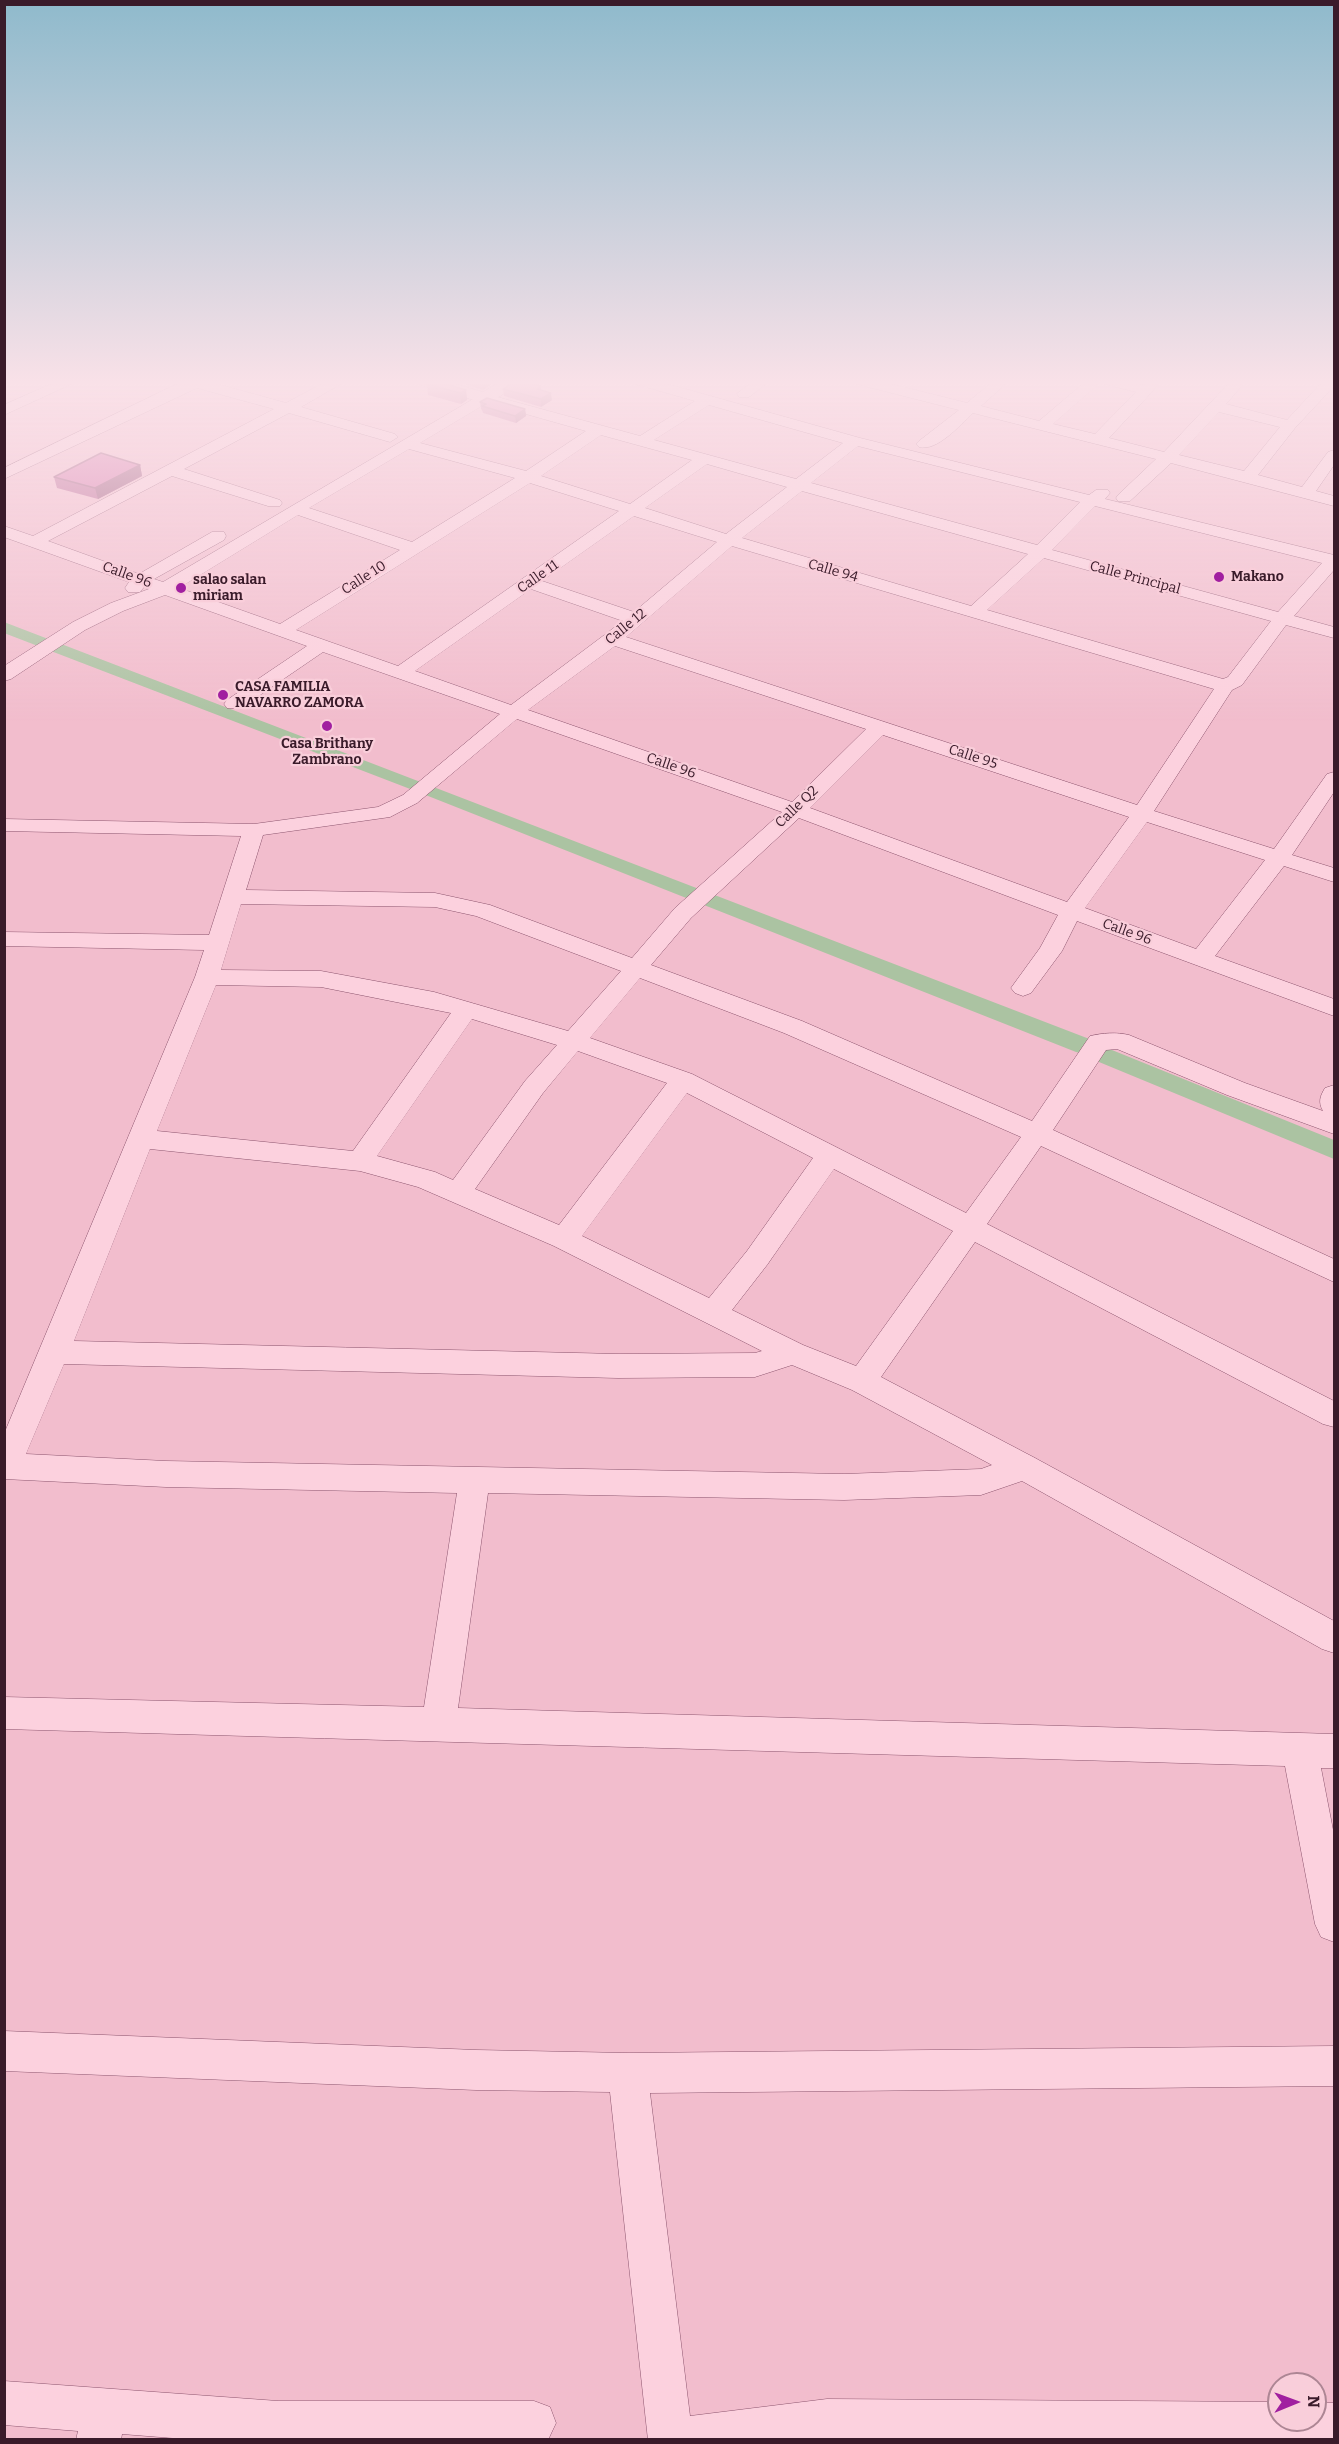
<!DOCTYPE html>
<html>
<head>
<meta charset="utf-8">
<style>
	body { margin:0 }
	#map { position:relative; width:1339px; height:2444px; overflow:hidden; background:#f2bdcd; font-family:Bitter,serif }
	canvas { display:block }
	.frame { position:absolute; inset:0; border:6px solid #3a1b2a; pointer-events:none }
	.north { position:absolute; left:1267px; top:2372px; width:60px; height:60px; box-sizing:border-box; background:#f9ceda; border:2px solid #ad8694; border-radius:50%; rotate:89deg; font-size:16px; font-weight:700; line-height:24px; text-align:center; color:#3a1b2a }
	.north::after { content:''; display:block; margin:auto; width:21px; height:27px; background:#a11fa0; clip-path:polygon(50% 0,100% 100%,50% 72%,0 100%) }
</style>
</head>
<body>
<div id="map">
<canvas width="1339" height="2444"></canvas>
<div class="frame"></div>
<div class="north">N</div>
</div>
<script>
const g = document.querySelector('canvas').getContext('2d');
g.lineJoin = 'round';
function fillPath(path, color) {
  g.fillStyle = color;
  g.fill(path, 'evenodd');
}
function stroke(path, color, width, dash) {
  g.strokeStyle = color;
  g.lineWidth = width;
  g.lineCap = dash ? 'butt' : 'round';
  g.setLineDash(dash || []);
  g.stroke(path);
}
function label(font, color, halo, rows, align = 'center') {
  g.font = font + ' Bitter,serif';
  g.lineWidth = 4.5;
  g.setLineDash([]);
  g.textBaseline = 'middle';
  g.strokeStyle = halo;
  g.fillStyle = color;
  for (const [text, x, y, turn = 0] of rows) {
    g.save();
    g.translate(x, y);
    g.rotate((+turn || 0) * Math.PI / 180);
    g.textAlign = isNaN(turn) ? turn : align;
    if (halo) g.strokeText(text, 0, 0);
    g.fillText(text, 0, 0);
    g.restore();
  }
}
fillPath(new Path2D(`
	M4,622L1092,1040L1096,1046L1092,1052L1084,1054L1076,1052L418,792L4,633Z
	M1107,1048L1334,1140V1159L1099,1062L1095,1056L1099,1050Z`), '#abc3a2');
const minor = new Path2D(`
	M58,381H78L4,415V405Z
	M183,381H207L286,403L327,381H346L301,407L395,434L398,437L390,442L289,413L184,469L280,500L282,503L280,506H268L172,476L48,541L139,574L212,532H224L226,536L224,540L154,579L163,582L480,395H490L640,436L695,401L635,384L633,381H657L860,438L1089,495L1096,490H1108L1110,493L1105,499L1334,555V570L1294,616L1334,627V638L1286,625L1242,685L1232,690L1154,811L1274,849L1327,774L1334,772V792L1292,855L1334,868V882L1284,866L1215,956L1334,999V1016L1077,921L1062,951L1031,993L1023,996L1015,993L1011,988L1040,948L1058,915L799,818L691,918L651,965L802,1021L1032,1121L1090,1036C1103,1033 1116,1032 1129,1035L1245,1083L1323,1111C1318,1102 1320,1096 1325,1088L1334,1085V1134L1227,1095L1117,1049L1106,1050L1053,1130L1334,1259V1282L1041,1146L987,1224L1334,1401V1427L1323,1424L975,1242L881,1377L1035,1458L1334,1621V1653L1322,1649L1022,1481L981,1495L844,1500L488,1493L458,1708L1334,1734V1768H1321L1334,1835V1942L1321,1937L1315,1924L1285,1766L4,1729V1697L424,1707L457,1493L166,1487L4,1479V1434L195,977L204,950L4,946V932L209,935L241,836L4,831V819L254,824L378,807L403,795L500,714L323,652L241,708H227L224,704L227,700L307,646L165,595L123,611L85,630L11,679L4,681V666L73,622L111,603L149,589L144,587L140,592H128L125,588L129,582L4,537V526L33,536L274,409L197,388L4,479V468ZM487,403L586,431L526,471L420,443ZM709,405L843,443L796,479L654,440ZM601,435L692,460L630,504L541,476ZM858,446L1080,502L1037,545L811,483ZM409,449L515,478L412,542L309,508ZM707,464L787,487L726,534L645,508ZM530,483L619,511L398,666L296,630ZM802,491L1028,554L971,606L742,538ZM1095,506L1322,563L1278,612L1052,550ZM298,515L400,550L280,624L179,588ZM634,516L717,542L634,612L542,581ZM732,546L1214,689L1137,805L626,637ZM1044,558L1271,621L1228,677L1223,679L987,610ZM531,589L623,621L511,705L415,671ZM615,646L866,729L792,802L528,710ZM517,719L782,812L675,908L632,958L490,905L435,893L246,890L263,835L390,817L417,803ZM883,735L1129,817L1067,902L810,808ZM1147,822L1265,860L1196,949L1085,908ZM241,904L435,907L476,916L621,971L568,1031L434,992L321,971L221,970ZM640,978L784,1033L1021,1137L966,1213L692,1074L590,1038ZM216,985L321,987L451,1013L353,1151L157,1131ZM472,1019L557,1045L525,1081L453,1180L435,1172L377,1156ZM578,1051L667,1083L559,1225L475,1189L543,1093ZM687,1093L813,1158L747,1251L709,1298L582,1236ZM150,1149L360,1171L418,1187L554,1246L762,1351L755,1353L618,1354L74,1341ZM834,1169L953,1231L856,1366L803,1345L732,1310L767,1265ZM64,1364L618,1378L755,1377L792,1365L852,1390L992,1465L981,1469L844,1474L166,1461L26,1454Z
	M753,381H770L749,397H739L737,394Z
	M854,381H880L967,403L993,381H1009L981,406L1039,421L1086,381H1128L1143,385L1147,381H1162L1109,438L1164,452L1231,381H1246L1226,404L1287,420L1323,381H1334V386L1295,428L1258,475L1302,487L1328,452L1334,450V465L1316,491L1334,496V506L1171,463L1130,501H1118L1116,498L1118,495L1156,459L973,413C960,425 937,452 919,447L916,444L919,441L959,410L856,384ZM1102,381L1104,384L1136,392L1095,434L1053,424ZM1219,412L1280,427L1244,471L1179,455Z
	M4,2031L476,2050L628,2053L1334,2046V2086L650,2093L690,2416L827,2399L1279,2402V2420H1315V2402L1334,2403V2440H648L610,2092L476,2090L4,2071Z
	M4,2381L278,2401H534L550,2407L556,2423L548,2440H198L122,2434L121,2440H76L78,2431L4,2425Z`);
const tertiary = new Path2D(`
	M417,381H446L483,392L501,381H523L491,402L485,403L420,385Z`);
stroke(minor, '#8c556e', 1);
stroke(tertiary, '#8c556e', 1);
fillPath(minor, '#fcd1de');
fillPath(tertiary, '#fcd1de');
fillPath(new Path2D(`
	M455,381H496L483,390Z
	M427,384L466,390L467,400L461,404L428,395Z
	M541,386V390L552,400L541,407L504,396L503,389Z
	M480,402L525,409L526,416L516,423L483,413L482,410L481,409Z
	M140,465L142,476L98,499L57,488L54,477Z`), '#b65f91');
fillPath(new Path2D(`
	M484,381H496L483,390L482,382Z
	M466,390L467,400L461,404L460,393Z
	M551,393L552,400L541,407V399Z
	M525,409L526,416L516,423L515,416Z
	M140,465L142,476L98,499L95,488Z`), '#944e76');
const building = new Path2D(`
	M432,381H436L466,390L460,393L427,384Z
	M515,381H524L541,386L537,389L551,393L541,399L503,389Z
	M487,398L525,409L515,416L482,406L486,404L480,402Z
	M101,453L140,465L95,488L54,477Z`);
fillPath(building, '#d46fa9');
stroke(building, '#944e76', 1.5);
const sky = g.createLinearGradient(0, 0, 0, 723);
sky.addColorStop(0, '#8fbacc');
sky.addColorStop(0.53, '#f9e1e8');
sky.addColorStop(1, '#f9e1e800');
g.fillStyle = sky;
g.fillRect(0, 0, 1339, 723);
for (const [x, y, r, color] of [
	[1219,577,6,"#a11fa0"],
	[181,588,6,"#a11fa0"],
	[223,695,6,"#a11fa0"],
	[327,726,6,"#a11fa0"]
]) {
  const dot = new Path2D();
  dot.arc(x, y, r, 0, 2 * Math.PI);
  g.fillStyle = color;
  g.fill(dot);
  stroke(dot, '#f9ceda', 2);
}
label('14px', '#3a1b2a', '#f9ceda', [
	["Calle 94",833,571,16],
	["Calle 96",127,575,20],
	["Calle 11",538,577,-35],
	["Calle 10",364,578,-33],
	["Calle Principal",1135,578,15],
	["Calle 12",626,627,-39],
	["Calle 95",973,757,18],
	["Calle 96",671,766,19],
	["Calle Q2",797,807,-44],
	["Calle 96",1127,932,20]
]);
label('bold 14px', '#3a1b2a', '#f9ceda', [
	["Makano",1231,577],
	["salao salan",193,580],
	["miriam",193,596],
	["CASA FAMILIA",235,687],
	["NAVARRO ZAMORA",235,703],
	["Casa Brithany",327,744,"center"],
	["Zambrano",327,760,"center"]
], 'left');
</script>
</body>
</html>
